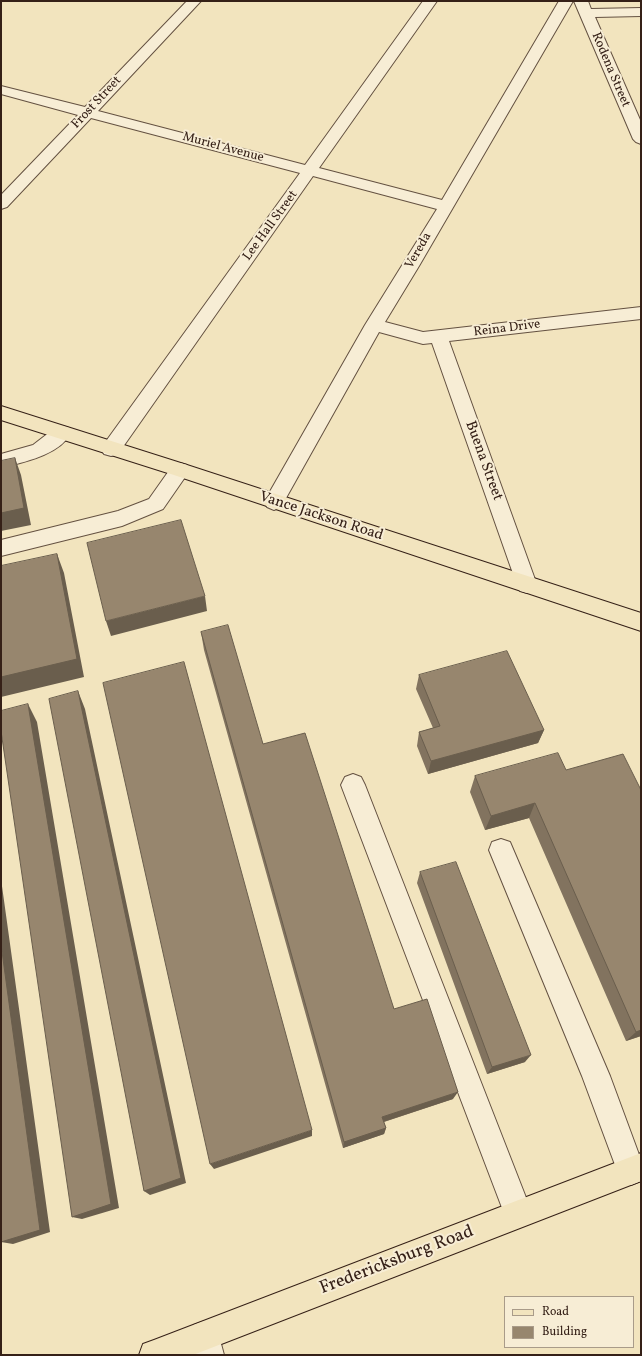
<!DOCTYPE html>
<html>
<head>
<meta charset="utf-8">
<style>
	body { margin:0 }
	#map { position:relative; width:642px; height:1356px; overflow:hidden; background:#f2e4be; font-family:Vollkorn,serif }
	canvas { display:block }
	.frame { position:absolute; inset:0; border:2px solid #352017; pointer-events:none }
	.legend { position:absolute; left:504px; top:1296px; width:130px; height:52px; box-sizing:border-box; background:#f7edd5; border:1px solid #a99b89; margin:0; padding:5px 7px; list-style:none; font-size:12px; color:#352017 }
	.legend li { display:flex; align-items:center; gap:8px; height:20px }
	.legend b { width:20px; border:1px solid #a99b89 }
</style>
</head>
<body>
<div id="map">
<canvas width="642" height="1356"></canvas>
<div class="frame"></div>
<ul class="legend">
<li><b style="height:5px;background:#f2e4be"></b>Road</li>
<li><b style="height:11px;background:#97866e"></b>Building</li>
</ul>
</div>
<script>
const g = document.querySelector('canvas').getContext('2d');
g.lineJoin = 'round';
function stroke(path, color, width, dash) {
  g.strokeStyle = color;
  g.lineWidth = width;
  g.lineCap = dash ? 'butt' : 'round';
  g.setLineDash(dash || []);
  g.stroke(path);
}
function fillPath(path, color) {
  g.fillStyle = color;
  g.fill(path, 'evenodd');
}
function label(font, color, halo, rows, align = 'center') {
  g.font = font + ' Vollkorn,serif';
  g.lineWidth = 4;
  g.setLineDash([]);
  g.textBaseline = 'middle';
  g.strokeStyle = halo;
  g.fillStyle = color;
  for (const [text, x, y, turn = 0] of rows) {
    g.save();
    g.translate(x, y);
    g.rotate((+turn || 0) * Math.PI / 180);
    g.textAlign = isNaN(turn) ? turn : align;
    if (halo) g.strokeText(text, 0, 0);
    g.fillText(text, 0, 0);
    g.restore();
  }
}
const minor = new Path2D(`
	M187,1H201L98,111L305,165L423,1H437L319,168L442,200L559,1H573L419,266L385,322L423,332L641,307V319L449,341L537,585L534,591L527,593L520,591L517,585L432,343L423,344L379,332L281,507L274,510L267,507L264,502L365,325L437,209L313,176L118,454L111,456L104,454L101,449L104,444L300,173L91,118L7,207L1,209V195L78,115L1,94V86L85,107Z
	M574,1H588L591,9L641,8V16L595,17L641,122V144L636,142L633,139Z
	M62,426L69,428L71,433C59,455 24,462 1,468V454L33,445L55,428Z
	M180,463L187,465L190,470L163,509L122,526L1,556V540L118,511L149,499L173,465Z
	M353,774L361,777L365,785L532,1213L528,1223L518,1227L508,1223L504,1213L341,785L345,777Z
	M501,839L510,842L610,1076L641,1160V1181L631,1185L621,1181L582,1076L489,850L492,842Z
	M205,1321L216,1325L224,1355H194L190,1336L194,1325Z`);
const major = new Path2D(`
	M1,406L187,465L641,613V631L174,475L1,420Z
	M641,1153V1181L193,1355H139L143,1344L154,1340Z`);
stroke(minor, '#645141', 2);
stroke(major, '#352017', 2);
fillPath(minor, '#f7edd5');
fillPath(major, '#f2e4be');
fillPath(new Path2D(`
	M201,632L263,744L394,1009L453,1099L384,1122L386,1128L384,1134L343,1148L204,650Z
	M419,675L544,730L538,743L428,774L417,746L419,732L433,728L416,689Z
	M566,770L641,790V1036L626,1041L529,818L485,830L470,792L475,776Z
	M420,872L525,1062L487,1074L417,883Z`), '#82735f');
fillPath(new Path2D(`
	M15,458L21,475L31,525L1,531V513Z
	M57,554L64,573L84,677L1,697V677Z
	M205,596L207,611L111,636L106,621Z
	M78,691L85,709L186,1183L150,1195L144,1191Z
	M28,704L37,722L119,1208L82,1219L72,1217Z
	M544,730L538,743L428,774L431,761Z
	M535,803L529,818L485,830L491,816Z
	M1,879L50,1232L13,1244L1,1242Z
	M641,1030V1036L626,1041L636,1032Z
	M531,1055L525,1062L487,1074L492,1067Z
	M458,1092L453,1099L380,1123L382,1117Z
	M386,1128L384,1134L343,1148L344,1142Z
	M312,1130V1136L214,1169L210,1164Z`), '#6a5e4d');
const building = new Path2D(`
	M15,458L24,508L1,513V461Z
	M181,520L205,596L106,621L87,543Z
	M57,554L77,659L1,677V566Z
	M228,625L263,744L305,733L394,1009L427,999L458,1092L382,1117L386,1128L344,1142L201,632Z
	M507,651L544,730L431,761L419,732L440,726L419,675Z
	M184,662L312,1130L210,1164L103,683Z
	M78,691L181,1178L144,1191L49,699Z
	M28,704L111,1204L72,1217L1,731V711Z
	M558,753L566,770L623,754L641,790V1030L636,1032L535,803L491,816L475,776Z
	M456,862L531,1055L492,1067L420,872Z
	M1,944L40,1230L1,1242Z`);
fillPath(building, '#97866e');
stroke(building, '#6a5e4d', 1);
label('13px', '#352017', '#f7edd5', [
	["Rodena Street",610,70,67],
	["Frost Street",97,103,-47],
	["Muriel Avenue",223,148,15],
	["Lee Hall Street",271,226,-54],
	["Vereda",419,251,-60],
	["Reina Drive",507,329,-7]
]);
label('15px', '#352017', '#f7edd5', [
	["Buena Street",483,461,70],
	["Vance Jackson Road",321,517,18]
]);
label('18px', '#352017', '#f7edd5', [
	["Fredericksburg Road",397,1261,-21]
]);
</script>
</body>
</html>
